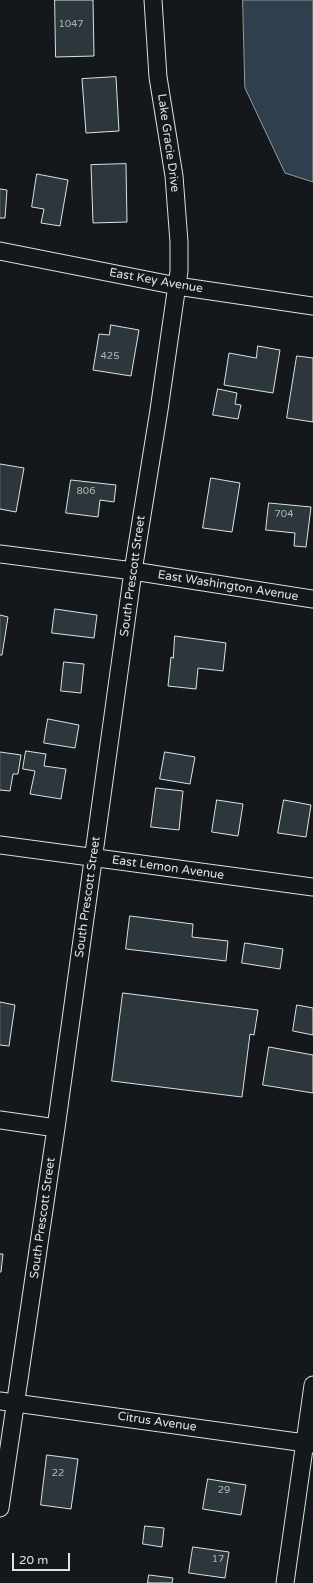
<!DOCTYPE html>
<html>
<head>
<meta charset="utf-8">
<style>
	body { margin:0 }
	#map { position:relative; width:313px; height:1583px; overflow:hidden; background:#14181c; font-family:"Varela Round",sans-serif }
	canvas { display:block }
	.scale { position:absolute; left:12px; top:1553px; width:58px; height:18px; box-sizing:border-box; border:2px solid #d8e6dc; border-top:0; padding-left:5px; font-size:12px; line-height:14px; white-space:nowrap; color:#d8e6dc; -webkit-text-stroke:3px #14181c; paint-order:stroke }
</style>
</head>
<body>
<div id="map">
<canvas width="313" height="1583"></canvas>
<div class="scale">20 m</div>
</div>
<script>
const g = document.querySelector('canvas').getContext('2d');
g.lineJoin = 'round';
function fillPath(path, color) {
  g.fillStyle = color;
  g.fill(path, 'evenodd');
}
function stroke(path, color, width, dash) {
  g.strokeStyle = color;
  g.lineWidth = width;
  g.lineCap = dash ? 'butt' : 'round';
  g.setLineDash(dash || []);
  g.stroke(path);
}
function label(font, color, halo, rows, align = 'center') {
  g.font = font + ' "Varela Round",sans-serif';
  g.lineWidth = 3;
  g.setLineDash([]);
  g.textBaseline = 'middle';
  g.strokeStyle = halo;
  g.fillStyle = color;
  for (const [text, x, y, turn = 0] of rows) {
    g.save();
    g.translate(x, y);
    g.rotate((+turn || 0) * Math.PI / 180);
    g.textAlign = isNaN(turn) ? turn : align;
    if (halo) g.strokeText(text, 0, 0);
    g.fillText(text, 0, 0);
    g.restore();
  }
}
const water = new Path2D(`
	M243,0H313V182L285,173L245,88Z`);
fillPath(water, '#2f3f4d');
stroke(water, '#939e99', 1);
const building = new Path2D(`
	M55,0H93L94,56L56,57Z
	M116,77L119,131L86,133L82,79Z
	M126,164L127,222L93,223L91,165Z
	M37,174L68,180L60,226L41,223L44,209L32,207Z
	M0,189L7,190L5,218H0Z
	M111,325L139,330L131,376L93,370L99,334L109,335Z
	M258,346L280,350L273,393L224,385L229,353L256,358Z
	M297,356L313,358V422L287,418Z
	M218,389L237,393L235,404L241,405L238,419L213,415Z
	M0,464L24,468L16,512L0,509Z
	M211,478L240,483L232,532L203,528Z
	M71,480L116,485L114,502L100,500L98,517L66,513Z
	M269,503L311,507L306,547L294,546L295,533L266,530Z
	M55,609L97,615L94,638L52,633Z
	M0,615L8,617L2,655H0Z
	M175,636L226,643L223,671L198,668L196,689L168,686L171,657L173,658Z
	M64,662L84,664L81,693L61,691Z
	M48,719L79,725L75,748L44,743Z
	M26,751L46,754L44,766L66,769L61,799L30,794L35,771L23,769Z
	M0,752L21,755L18,774H13L10,791L0,790Z
	M165,752L195,757L190,784L160,779Z
	M156,788L183,791L179,830L151,827Z
	M217,800L243,804L238,836L212,832Z
	M284,800L311,805L306,837L278,833Z
	M130,916L193,924L192,937L228,941L226,961L126,949Z
	M245,943L283,949L280,969L242,963Z
	M123,993L258,1010L254,1035L250,1034L242,1097L112,1081Z
	M0,1002L15,1005L9,1046L0,1045Z
	M297,1005L313,1008V1035L293,1031Z
	M269,1047L313,1055V1093L263,1085Z
	M0,1254H3L1,1272H0Z
	M47,1455L78,1459L71,1509L41,1505Z
	M208,1479L246,1485L241,1515L203,1509Z
	M145,1526L164,1528L162,1547L143,1544Z
	M193,1547L229,1552L225,1578L189,1573Z
	M149,1575L173,1578L172,1583H148Z`);
fillPath(building, '#2c363c');
stroke(building, '#d8e6dc', 1);
const minor = new Path2D(`
	M0,251L177,286L313,306
	M0,554L133,571L313,599
	M0,845L313,887
	M0,1120L56,1128
	M0,1401L313,1444
	M0,1508L56,1128L133,571L159,410L179,271V242L174,176L158,77L153,0
	M285,1583L313,1385`);
stroke(minor, '#d8e6dc', 19);
stroke(minor, '#14181c', 17);
label('10px', '#adbab4', null, [
	["1047",71,24],
	["425",110,356],
	["806",86,491],
	["704",284,514],
	["22",58,1473],
	["29",224,1490],
	["17",218,1559]
]);
label('12px', '#d8e6dc', '#14181c', [
	["Lake Gracie Drive",168,143,82],
	["East Key Avenue",156,281,10],
	["South Prescott Street",133,576,-82],
	["East Washington Avenue",228,586,9],
	["East Lemon Avenue",168,868,8],
	["South Prescott Street",88,897,-82],
	["South Prescott Street",43,1218,-82],
	["Citrus Avenue",157,1422,8]
]);
</script>
</body>
</html>
